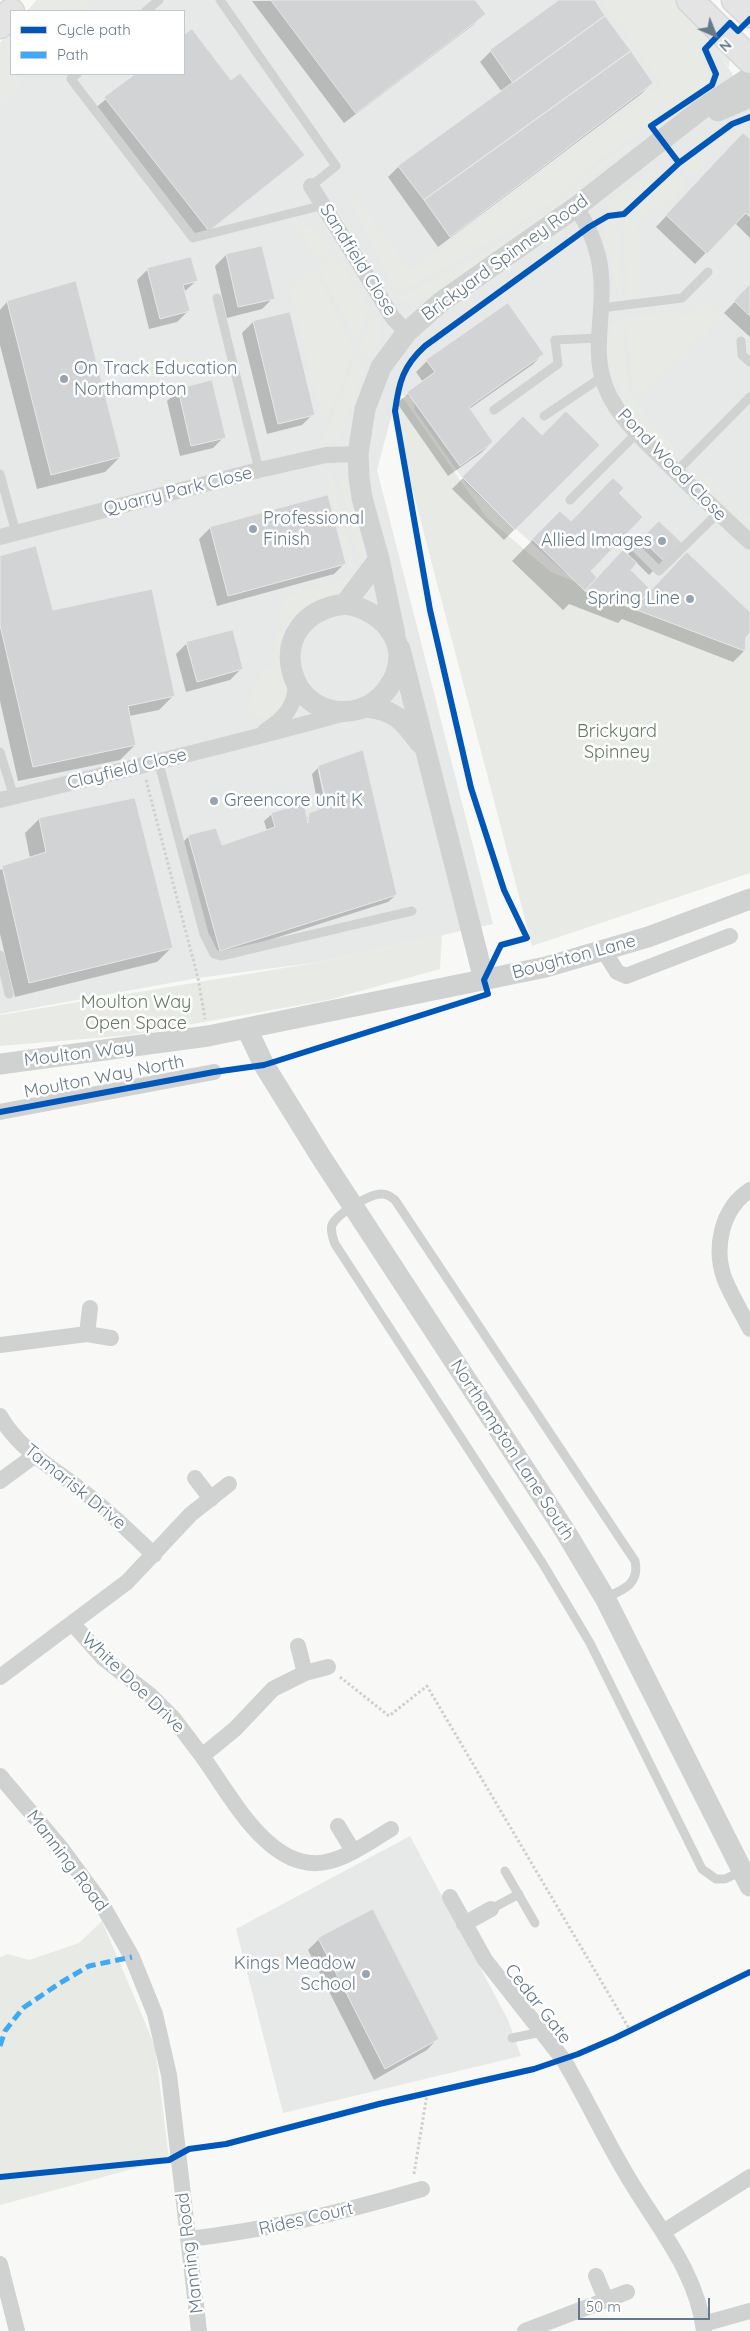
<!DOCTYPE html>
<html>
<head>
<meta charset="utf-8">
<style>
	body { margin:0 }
	#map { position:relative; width:750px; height:2331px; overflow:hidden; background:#f8f8f7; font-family:Quicksand,sans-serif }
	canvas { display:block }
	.legend { position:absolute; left:10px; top:10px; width:175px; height:65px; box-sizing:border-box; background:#fff; border:1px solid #c1c9d0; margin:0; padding:6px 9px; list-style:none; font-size:15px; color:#65798a }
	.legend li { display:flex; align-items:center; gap:10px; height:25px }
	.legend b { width:25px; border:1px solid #c1c9d0 }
	.north { position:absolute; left:690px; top:10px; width:50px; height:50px; -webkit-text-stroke:4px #fff; paint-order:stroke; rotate:136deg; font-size:14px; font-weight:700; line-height:20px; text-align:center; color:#65798a }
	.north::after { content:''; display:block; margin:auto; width:18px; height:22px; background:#65798a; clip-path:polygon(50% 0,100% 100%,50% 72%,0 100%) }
	.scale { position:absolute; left:578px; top:2298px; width:132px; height:22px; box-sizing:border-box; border:2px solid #65798a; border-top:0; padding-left:6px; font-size:15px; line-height:18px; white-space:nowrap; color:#65798a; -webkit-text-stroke:4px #fff; paint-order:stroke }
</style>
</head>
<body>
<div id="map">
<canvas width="750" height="2331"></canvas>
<ul class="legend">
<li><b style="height:6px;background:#0057b8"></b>Cycle path</li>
<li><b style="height:6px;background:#3fa9f5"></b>Path</li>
</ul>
<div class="north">N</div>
<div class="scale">50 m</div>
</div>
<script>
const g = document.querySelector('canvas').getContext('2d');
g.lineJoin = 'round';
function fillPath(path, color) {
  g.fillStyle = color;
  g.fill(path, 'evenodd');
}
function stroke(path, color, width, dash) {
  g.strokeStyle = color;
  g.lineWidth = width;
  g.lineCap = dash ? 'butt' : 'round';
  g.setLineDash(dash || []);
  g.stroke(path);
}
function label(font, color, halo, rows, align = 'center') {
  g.font = font + ' Quicksand,sans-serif';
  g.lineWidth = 5;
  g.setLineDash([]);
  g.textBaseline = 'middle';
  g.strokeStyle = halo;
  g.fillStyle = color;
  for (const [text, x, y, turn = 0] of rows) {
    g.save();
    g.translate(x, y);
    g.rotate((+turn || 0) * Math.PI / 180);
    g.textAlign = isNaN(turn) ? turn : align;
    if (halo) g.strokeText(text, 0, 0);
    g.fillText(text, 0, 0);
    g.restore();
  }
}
fillPath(new Path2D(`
	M37,0H683L750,100V654L564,572L467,485L414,409L415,397L397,395L377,470L493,924L320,962L198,978L0,1014V43L11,30V74H184V11H27Z
	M410,1836L508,2020L521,2056L283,2113L236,1929Z`), '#e7e8e8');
fillPath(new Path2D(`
	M37,0H92L82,11H27Z
	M601,0H669L704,33L730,53L729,68L707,37L696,48L710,73L708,82L704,87L590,165L554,201L500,236L398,293L351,202L353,194L411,271L662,83Z
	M11,30V74H28L0,107V43Z
	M734,133L689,178L680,167L725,134Z
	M634,141L637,144L591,177L562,207L428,299L414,303L396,300L498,245L558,204L594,168Z
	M656,168L663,172L624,210L606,211L612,199Z
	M675,170L688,183L663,210L656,204L638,223L641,299L627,301L624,219Z
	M617,219L622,297L614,287L605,223Z
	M295,224C314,226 322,235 332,251L317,261Z
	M336,256L369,307L357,340L317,266Z
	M314,268L354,349L325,426L290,286Z
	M707,300L722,318L641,400L634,393L625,318L659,313L690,314Z
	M373,311C384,334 380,339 368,360L361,347Z
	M621,319L629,395L678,451C643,444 580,344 621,319Z
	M357,355L364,370L339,438L329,445L308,444L324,440Z
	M388,396L403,398L486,517L551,572L667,618L750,654V873L532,946Z
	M698,467L750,518V524L697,474Z
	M325,471L331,473L355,567L349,569Z
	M337,471L349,480L364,540L365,562L360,563Z
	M355,577L345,590L312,603L293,688L279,714L264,719L247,711L261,672L270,668L285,596Z
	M442,935L440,969L328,1000L131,1035L0,1046V1015L320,962Z
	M102,1921L155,2046L169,2159L0,2205V1957L8,1954L29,1960L79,1943Z`), '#e8ebe5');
fillPath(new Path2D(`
	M474,0L484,14L473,25L344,123L252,1Z
	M561,0H594L652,83L641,94L438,247L388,177L399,166L502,92L480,62L491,51Z
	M191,31L231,81L303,155L197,241L94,109L137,74H184V37Z
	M750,141V238L735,223L695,264L656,227L732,145Z
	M261,247L273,298L262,309L227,318L215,266L226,255Z
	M148,269L196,281L184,292L188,311L177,322L149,329L137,280Z
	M750,286V337L724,313Z
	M7,302L120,457L105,472L37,489L0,345V310Z
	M253,322L313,414L302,425L267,434L242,333Z
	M543,354L532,365L469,409L492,442L481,453L448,476L397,403L423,382L416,372L427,361Z
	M178,390L224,437L213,448L180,456L167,401Z
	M523,418L542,437L599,445L504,540L452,489Z
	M618,493L589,571L597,579L627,555L659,523L680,543L649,575L636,562L629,570L651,592L750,614V631L745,636L744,651L733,662L622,619L618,623L569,604L563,610L512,561L560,512L570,523Z
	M327,497L345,563L334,574L217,606L199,539L210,528Z
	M0,557L52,612L174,695L159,710L129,716L135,745L120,760L18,781L0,701Z
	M187,643L241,669L230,680L186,692L176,654Z
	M319,767L396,895L388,902L213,958L181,844L189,836L221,846L267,831L264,821L272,814L306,818L319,811L312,774ZM318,770H320L329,812L327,813Z
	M134,800L172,947L157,962L15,997L0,934V870L30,858L25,833L39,819Z
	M319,1939L438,2038L427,2050L374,2080L308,1950Z`), '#0003');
const building = new Path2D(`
	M271,0H475L486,14L356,113Z
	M559,0H595L605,16L513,83L490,50Z
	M605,16L631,51L424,200L398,166Z
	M192,29L231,80L240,73L305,155L209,231L104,97L135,74H184V35Z
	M631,51L653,83L450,237L424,200Z
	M743,133L750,139V217L746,213L707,254L666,215Z
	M262,246L275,299L238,307L226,254Z
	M191,257L198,281L183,285L190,311L160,319L147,268Z
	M76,281L121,457L51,475L7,301Z
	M750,284V316L734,301Z
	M508,303L544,354L469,407L493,442L460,466L407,392L435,372L426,360Z
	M290,312L315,415L278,424L253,321Z
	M212,380L226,438L191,446L178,389Z
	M566,411L600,445L515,530L462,477L523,416L542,435Z
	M613,478L624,488L619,493L643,517L591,571L597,578L585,591L532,539L560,511L571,521Z
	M328,495L346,564L228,596L210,527Z
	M659,521L682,543L664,561L641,539Z
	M36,546L53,610L152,589L175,696L128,706L136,745L33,767L0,625V556Z
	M623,550L637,563L631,570L651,590L634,609L585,591Z
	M687,552L750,612V633L746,637L745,651L634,609Z
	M233,630L243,669L197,682L186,642Z
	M363,750L397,895L220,951L188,835L216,828L222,845L275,827L271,813L304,803L308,823L309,813L327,806L318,766Z
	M135,798L173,948L29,983L2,866L46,852L39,818Z
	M373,1909L439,2039L385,2069L318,1938Z`);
fillPath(building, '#d1d3d4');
stroke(building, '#e8e8e6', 1);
const primary = new Path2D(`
	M690,0L750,60
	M735,0L750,14
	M0,25L11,12`);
stroke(primary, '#d5d6d6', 29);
stroke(new Path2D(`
	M146,780L198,978L205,1019
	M340,1677L389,1716L427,1686L630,2030
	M414,2174L427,2094`), '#cecfd0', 3, [2.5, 2.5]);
stroke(new Path2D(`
	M220,0L336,166L311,186
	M146,11L159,0
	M77,74L71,79L193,238L324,205
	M217,298L259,470
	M601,308L682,298L708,272
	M741,341L742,355L750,362
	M494,410L558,364L555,340L598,338
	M544,416L602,377
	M676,472L750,397
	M0,474L16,533
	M570,500L637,433
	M634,546L659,571L718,513
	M0,752L14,797
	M158,760L204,934L214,954L221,956L412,911
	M0,955L9,994
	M605,1598C623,1590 640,1584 635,1561L395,1200C390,1196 387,1194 381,1194C369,1194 337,1214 332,1225C330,1232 333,1238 335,1244L543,1564L590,1643L702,1869L716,1879H725L742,1871
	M505,1871L535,1923
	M491,1909L519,1894
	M512,2038L542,2032`), '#d0d2d2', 9);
stroke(new Path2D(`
	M311,186L393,318L407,332
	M576,207C598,241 604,268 601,308C600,331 596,353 602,376C611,413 644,440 670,466C696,492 723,517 750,542
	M0,537L259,470L326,455L358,454
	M265,731C284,719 295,707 296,684
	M0,800C115,772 231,745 345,713
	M604,951L617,972L626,976L730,936
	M0,1112L214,1072
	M750,1190C721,1209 713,1249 725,1280C732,1297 742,1313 750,1329
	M87,1334L90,1308
	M0,1345L87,1334L111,1338
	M0,1416C20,1451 55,1469 85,1493C110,1512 132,1534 154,1555
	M195,1478L211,1499
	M0,1481L34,1456
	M73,1624L103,1658L150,1695L174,1719L202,1756L235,1729L273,1689L305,1673L328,1667
	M298,1646L305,1673
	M0,1677L127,1582L191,1514L229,1484
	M202,1756C230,1794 270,1874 326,1862C349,1857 371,1841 391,1829
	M0,1776L61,1848L100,1901L132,1957L155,2014L169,2075L199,2331
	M338,1826L353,1851
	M450,1897L485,1960L563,2059C585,2096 603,2135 625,2172C654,2223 697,2270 704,2331
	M464,1924L491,1909
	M663,2232L750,2177
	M188,2239C268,2230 345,2212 422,2189
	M0,2264L17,2331
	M596,2276L606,2300
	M703,2324L750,2311
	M525,2331L627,2292`), '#d0d2d2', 16);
stroke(new Path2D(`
	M718,111L750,97
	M345,604C380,610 410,639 395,676C388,691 376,704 360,709C286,730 256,615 345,604Z
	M345,604L379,559
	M395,635L379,559L362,498L359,477L358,454L365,409L381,367L407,332L441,302L576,207L699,111L750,77
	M400,649L484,980
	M366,707C395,710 403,720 420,743
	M247,1029L264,1065L321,1157L565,1531L605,1598L750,1886
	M0,1064L208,1036L546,967L648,937L750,899`), '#d0d2d2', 21);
stroke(primary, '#e3e4e3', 26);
stroke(new Path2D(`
	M0,2046L5,2031L23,2008L60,1983L89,1966L132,1957`), '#3fa9f5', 5, [10, 5]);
stroke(new Path2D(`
	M679,163L651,126L712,85L716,74L705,49L730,23L738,31L750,19
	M0,1112L214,1072L264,1065L488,994L484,980L501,945L527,938L504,890L471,788L430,610L395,411C399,382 403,366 425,346L589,227L608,216L624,214L679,163L732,124L750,117
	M0,2177L169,2160L189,2149L226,2144L379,2104L534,2069L578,2054L615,2038L750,1972`), '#0057b8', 6);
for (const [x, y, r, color] of [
	[64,379,5,"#98a5b0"],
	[253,529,5,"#98a5b0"],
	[662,541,5,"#98a5b0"],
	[690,599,5,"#98a5b0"],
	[214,801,5,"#98a5b0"],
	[366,1974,5,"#98a5b0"]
]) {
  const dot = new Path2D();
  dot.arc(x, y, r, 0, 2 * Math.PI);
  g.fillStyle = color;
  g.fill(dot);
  stroke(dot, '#fff', 2);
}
label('18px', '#65798a', '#fff', [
	["Brickyard Spinney Road",505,258,-36],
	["Sandfield Close",358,260,58],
	["Pond Wood Close",672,465,46],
	["Quarry Park Close",178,491,-14],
	["Clayfield Close",127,769,-14],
	["Boughton Lane",574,957,-15],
	["Moulton Way",79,1054,-7],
	["Moulton Way North",104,1077,-11],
	["Northampton Lane South",512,1450,57],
	["Tamarisk Drive",75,1487,39],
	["White Doe Drive",133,1683,44],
	["Manning Road",67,1861,53],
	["Cedar Gate",538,2004,52],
	["Rides Court",306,2219,-13],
	["Manning Road",190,2253,-97]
]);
label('18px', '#65798a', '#fff', [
	["On Track Education",74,369],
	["Northampton",74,390],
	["Professional",263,519],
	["Finish",263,540],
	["Allied Images",652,541,"right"],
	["Spring Line",680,599,"right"],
	["Greencore unit K",224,801],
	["Kings Meadow",356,1964,"right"],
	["School",356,1985,"right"]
], 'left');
label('18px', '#667a61', '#fff', [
	["Brickyard",617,732],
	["Spinney",617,753],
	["Moulton Way",136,1003],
	["Open Space",136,1024]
]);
</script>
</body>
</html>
